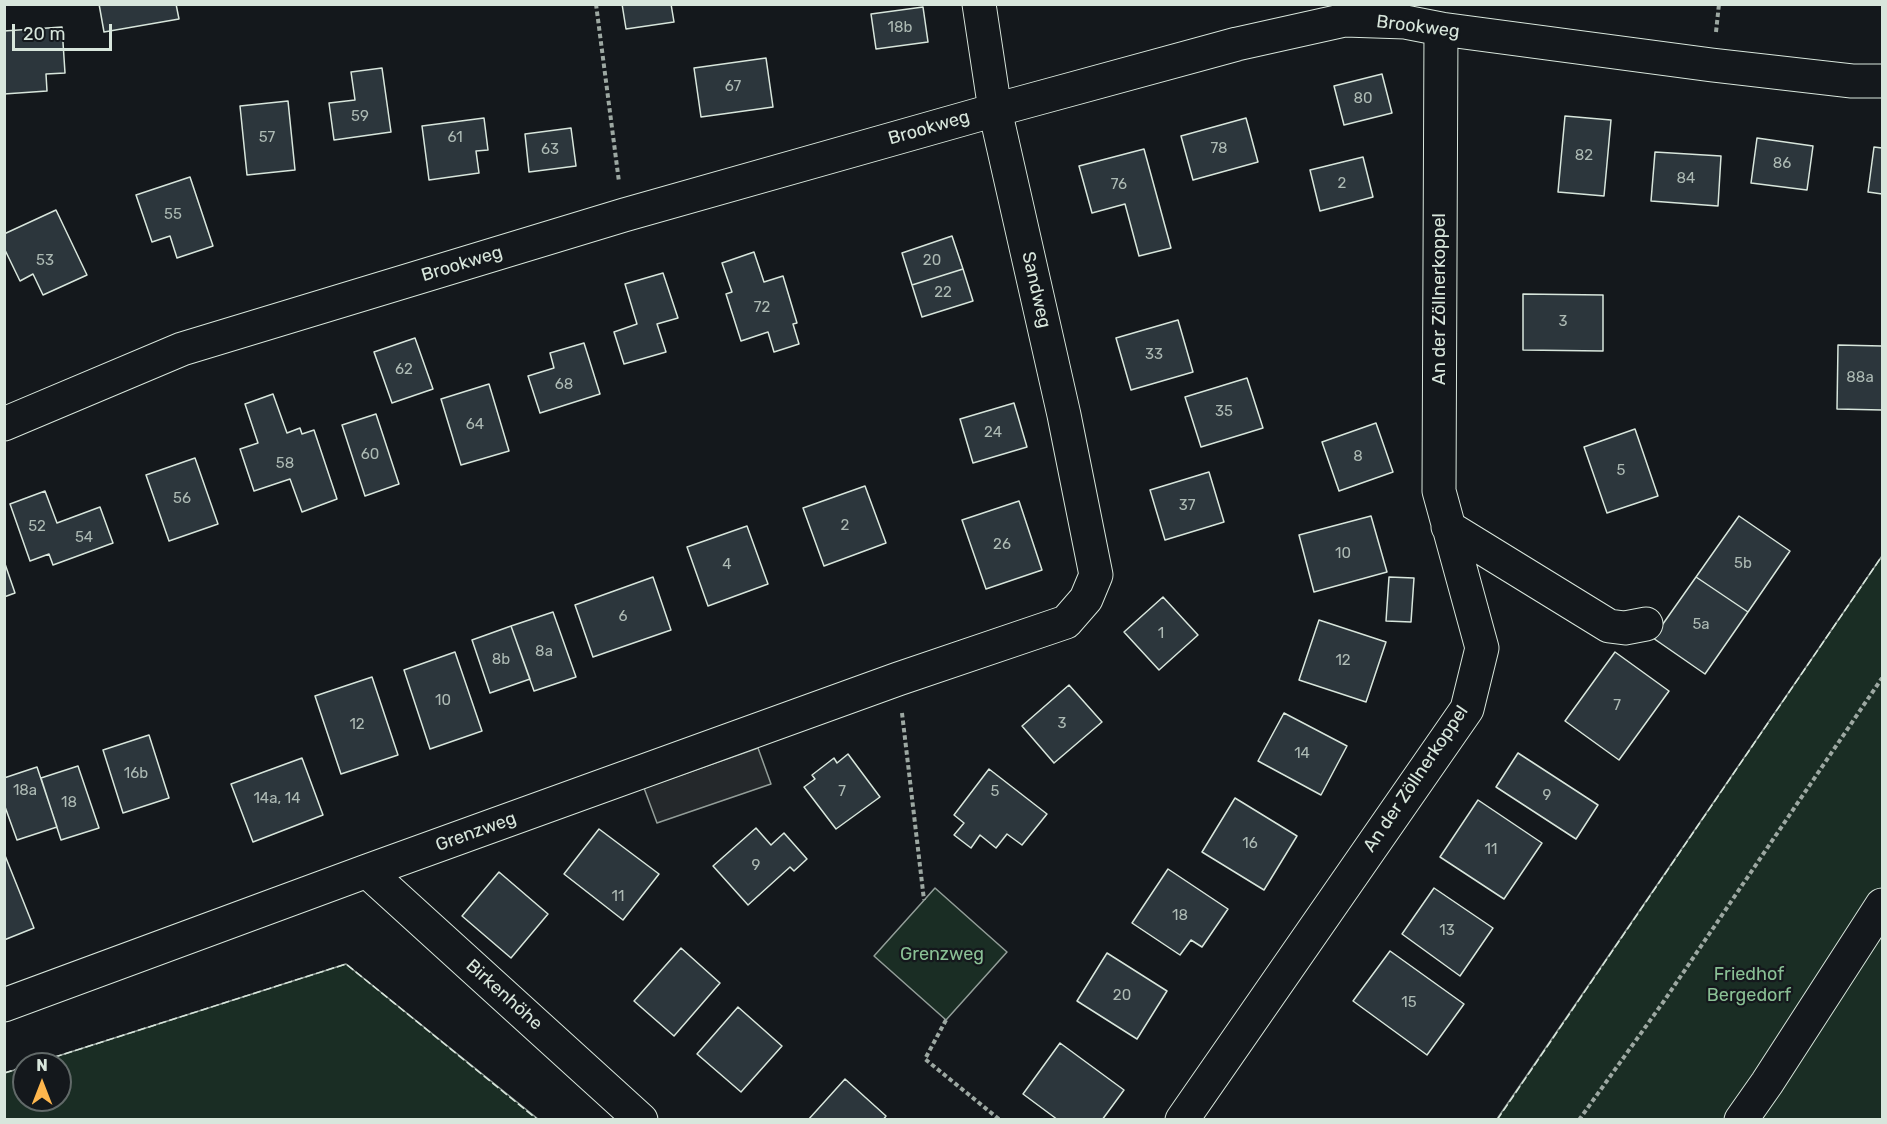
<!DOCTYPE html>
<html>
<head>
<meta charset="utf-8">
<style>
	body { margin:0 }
	#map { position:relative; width:1887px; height:1124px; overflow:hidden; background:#14181c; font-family:Rubik,sans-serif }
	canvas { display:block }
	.frame { position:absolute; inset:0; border:6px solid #d8e6dc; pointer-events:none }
	.north { position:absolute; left:12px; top:1052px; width:60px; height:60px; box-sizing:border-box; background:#14181c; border:2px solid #626a69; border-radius:50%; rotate:0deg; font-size:16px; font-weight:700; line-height:24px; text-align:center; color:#d8e6dc }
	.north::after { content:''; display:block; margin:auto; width:21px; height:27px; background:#ffb74d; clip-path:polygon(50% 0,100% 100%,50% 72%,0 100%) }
	.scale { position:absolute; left:12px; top:24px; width:100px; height:27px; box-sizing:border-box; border:3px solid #d8e6dc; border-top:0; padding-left:8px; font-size:18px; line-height:21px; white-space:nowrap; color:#d8e6dc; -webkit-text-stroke:4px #14181c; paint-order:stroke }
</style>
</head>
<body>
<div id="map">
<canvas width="1887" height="1124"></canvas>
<div class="frame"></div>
<div class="north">N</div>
<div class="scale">20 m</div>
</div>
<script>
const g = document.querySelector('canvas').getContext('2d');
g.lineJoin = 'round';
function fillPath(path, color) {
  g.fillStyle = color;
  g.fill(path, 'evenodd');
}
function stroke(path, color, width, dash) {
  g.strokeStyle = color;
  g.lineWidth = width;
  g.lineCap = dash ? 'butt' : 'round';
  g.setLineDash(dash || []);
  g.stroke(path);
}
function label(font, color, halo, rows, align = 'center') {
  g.font = font + ' Rubik,sans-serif';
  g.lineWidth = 4.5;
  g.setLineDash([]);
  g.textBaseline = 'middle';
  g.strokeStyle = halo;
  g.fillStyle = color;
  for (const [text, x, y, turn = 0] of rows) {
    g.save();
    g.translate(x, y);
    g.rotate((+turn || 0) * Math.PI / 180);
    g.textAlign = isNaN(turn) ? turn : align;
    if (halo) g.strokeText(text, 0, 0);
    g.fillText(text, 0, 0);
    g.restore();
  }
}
const green = new Path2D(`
	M1882,556V1119H1497Z
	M935,888L1007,952L946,1020L874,956Z
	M346,964L538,1119H5V1073L24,1067V1100H60V1064H33Z`);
fillPath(green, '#1a2d24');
stroke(green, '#939e99', 1.5);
const parking = new Path2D(`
	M758,748L771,784L657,823L644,788Z`);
fillPath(parking, '#24282b');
stroke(parking, '#939e99', 1.5);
const building = new Path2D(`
	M99,4H176L179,19L104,32Z
	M622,4H671L674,22L626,29Z
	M923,7L928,42L876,49L871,14Z
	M62,27L65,73L46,74L47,91L4,94V31Z
	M766,58L773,107L701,117L694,68Z
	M382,68L391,132L334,140L329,103L355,100L351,72Z
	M1382,74L1392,113L1344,125L1334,86Z
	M288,101L295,170L247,175L240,106Z
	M1565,116L1611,120L1604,196L1558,192Z
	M484,118L488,150L476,151L479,173L429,180L422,126Z
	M1246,118L1258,162L1193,180L1181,136Z
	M571,128L576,166L529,172L525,134Z
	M1757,138L1813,146L1807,190L1751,183Z
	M1874,147L1882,148V194L1868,192Z
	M1144,149L1171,248L1139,256L1125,204L1092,213L1079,166Z
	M1655,152L1721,156L1718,206L1651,201Z
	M1363,157L1373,197L1320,211L1310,170Z
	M190,177L213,246L177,258L170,236L152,242L136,195Z
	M56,210L87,275L43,295L33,274L20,281L4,248V234Z
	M952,236L963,269L912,285L902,253Z
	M754,252L764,282L783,276L797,323L793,324L799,344L774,352L768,332L741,341L726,294L732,292L722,263Z
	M963,269L973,301L922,317L912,285Z
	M663,273L678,318L657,324L666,352L624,364L614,332L637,324L625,284Z
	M1523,294L1603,295V351L1523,350Z
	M1178,320L1193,372L1131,390L1116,338Z
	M415,338L433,389L392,403L374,352Z
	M584,343L600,394L540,413L528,376L554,368L550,353Z
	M1838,345L1882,346V410L1837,409Z
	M1247,378L1263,428L1201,447L1185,397Z
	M489,384L509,451L461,465L441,399Z
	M273,394L287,433L300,428L302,434L314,430L337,499L302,512L290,479L254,491L240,449L258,443L245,404Z
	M1014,403L1027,447L973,463L960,419Z
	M376,414L399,484L365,496L342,425Z
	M1376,423L1393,472L1339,491L1322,442Z
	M1635,429L1658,496L1607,513L1584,447Z
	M195,458L218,524L169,541L146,475Z
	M1209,472L1224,522L1165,540L1150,490Z
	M865,486L886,543L824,566L803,508Z
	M45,491L57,523L100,507L113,543L53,565L49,554L30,561L10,504Z
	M1019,501L1042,570L986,589L962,520Z
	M1371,516L1387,572L1314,592L1299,535Z
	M1739,516L1790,551L1748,612L1696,577Z
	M747,526L768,584L708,606L687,547Z
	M4,561L15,593L4,597Z
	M653,577L671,630L593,657L575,605Z
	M1389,577L1414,578L1411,622L1386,621Z
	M1696,577L1748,612L1705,674L1653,638Z
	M1163,597L1198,635L1159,670L1124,632Z
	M553,612L576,677L534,691L511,626Z
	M1319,620L1386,642L1366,702L1299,680Z
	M511,626L530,679L490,693L472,640Z
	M455,652L482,731L430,749L404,670Z
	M1615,652L1669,691L1619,760L1565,721Z
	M372,677L398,755L341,774L315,696Z
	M1069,685L1102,722L1054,763L1022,726Z
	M1284,713L1347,746L1321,795L1258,761Z
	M149,735L169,798L123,813L103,750Z
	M1518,753L1598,805L1576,839L1496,787Z
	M848,754L880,797L836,829L804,787L815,779L812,775L834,758L837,763Z
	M302,758L323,815L253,842L231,784Z
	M78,766L99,828L61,840L41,778Z
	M37,767L57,827L17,840L4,804V778Z
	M989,769L1047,814L1022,845L1007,834L996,848L980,835L971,848L954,835L964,823L954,815Z
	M1235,798L1297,836L1264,890L1202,852Z
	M1478,800L1542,843L1504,899L1440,857Z
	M756,828L771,845L784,833L807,859L794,871L790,867L748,905L713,866Z
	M599,829L659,874L623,920L564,874Z
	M4,853L34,928L4,940Z
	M1168,869L1228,909L1202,947L1191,940L1180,955L1132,923Z
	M499,872L548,914L511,958L462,916Z
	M1434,888L1493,928L1460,976L1402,934Z
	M681,948L720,983L674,1036L634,1001Z
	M1390,951L1464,1004L1427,1055L1353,1001Z
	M1107,953L1167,991L1137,1039L1077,1001Z
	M738,1007L782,1046L741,1092L697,1054Z
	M1060,1043L1124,1090L1102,1120H1058L1023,1094Z
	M845,1079L886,1116L883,1120H808Z`);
fillPath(building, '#2c363c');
stroke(building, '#d8e6dc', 1.5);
const minor = new Path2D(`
	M4,424L182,349L624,215L995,110L1237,44L1345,20L1405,22L1441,29L1712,65L1852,81H1882
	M1448,527L1609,626L1625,628L1646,624
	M367,871L641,1120
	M4,1005L367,871L898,679L1066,622L1086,599L1096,575L1064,415L995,110L979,4
	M1182,1120L1467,709L1482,648L1439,491L1441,29
	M1741,1120L1767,1083L1882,905`);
stroke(minor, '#d8e6dc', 35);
stroke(new Path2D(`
	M596,4L619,182
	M1716,32L1719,4
	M902,713L924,900
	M946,1020L925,1059L1000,1120
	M1579,1120L1664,1001L1882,678`), '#9da8a2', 4, [4.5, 3]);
stroke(minor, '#14181c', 33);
stroke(new Path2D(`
	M33,1064L346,964L538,1120
	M4,1073L24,1067
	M1497,1120L1882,556`), '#d8e6dc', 1.5, [8, 3]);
label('15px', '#adbab4', null, [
	["18b",900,28],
	["67",733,87],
	["80",1363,99],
	["59",360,117],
	["57",267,138],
	["61",455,138],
	["78",1219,149],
	["63",550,150],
	["82",1584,156],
	["86",1782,164],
	["84",1686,179],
	["2",1342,184],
	["76",1119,185],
	["55",173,215],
	["53",45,261],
	["20",932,261],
	["22",943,293],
	["72",762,308],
	["3",1563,322],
	["33",1154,355],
	["62",404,370],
	["88a",1860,378],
	["68",564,385],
	["35",1224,412],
	["64",475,425],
	["24",993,433],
	["60",370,455],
	["8",1358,457],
	["58",285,464],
	["5",1621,471],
	["56",182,499],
	["37",1187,506],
	["2",845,526],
	["52",37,527],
	["54",84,538],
	["26",1002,545],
	["10",1343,554],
	["5b",1743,564],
	["4",727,565],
	["6",623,617],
	["5a",1701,625],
	["1",1161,634],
	["8a",544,652],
	["8b",501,660],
	["12",1343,661],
	["10",443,701],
	["7",1617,706],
	["3",1062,724],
	["12",357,725],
	["14",1302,754],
	["16b",136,774],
	["18a",25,791],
	["7",842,792],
	["5",995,792],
	["9",1547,796],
	["14a, 14",277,799],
	["18",69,803],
	["16",1250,844],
	["11",1491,850],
	["9",756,866],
	["11",618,897],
	["18",1180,916],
	["13",1447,931],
	["20",1122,996],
	["15",1409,1003]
]);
label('18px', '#d8e6dc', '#14181c', [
	["Brookweg",1418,27,7],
	["Brookweg",929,128,-16],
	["Brookweg",462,264,-17],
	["Sandweg",1036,290,77],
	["An der Zöllnerkoppel",1440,299,-90],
	["An der Zöllnerkoppel",1416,779,-56],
	["Grenzweg",476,832,-20],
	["Birkenhöhe",504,995,42]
]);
label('18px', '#8ac095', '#14181c', [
	["Grenzweg",942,955],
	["Friedhof",1749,975],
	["Bergedorf",1749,996]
]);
</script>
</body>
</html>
